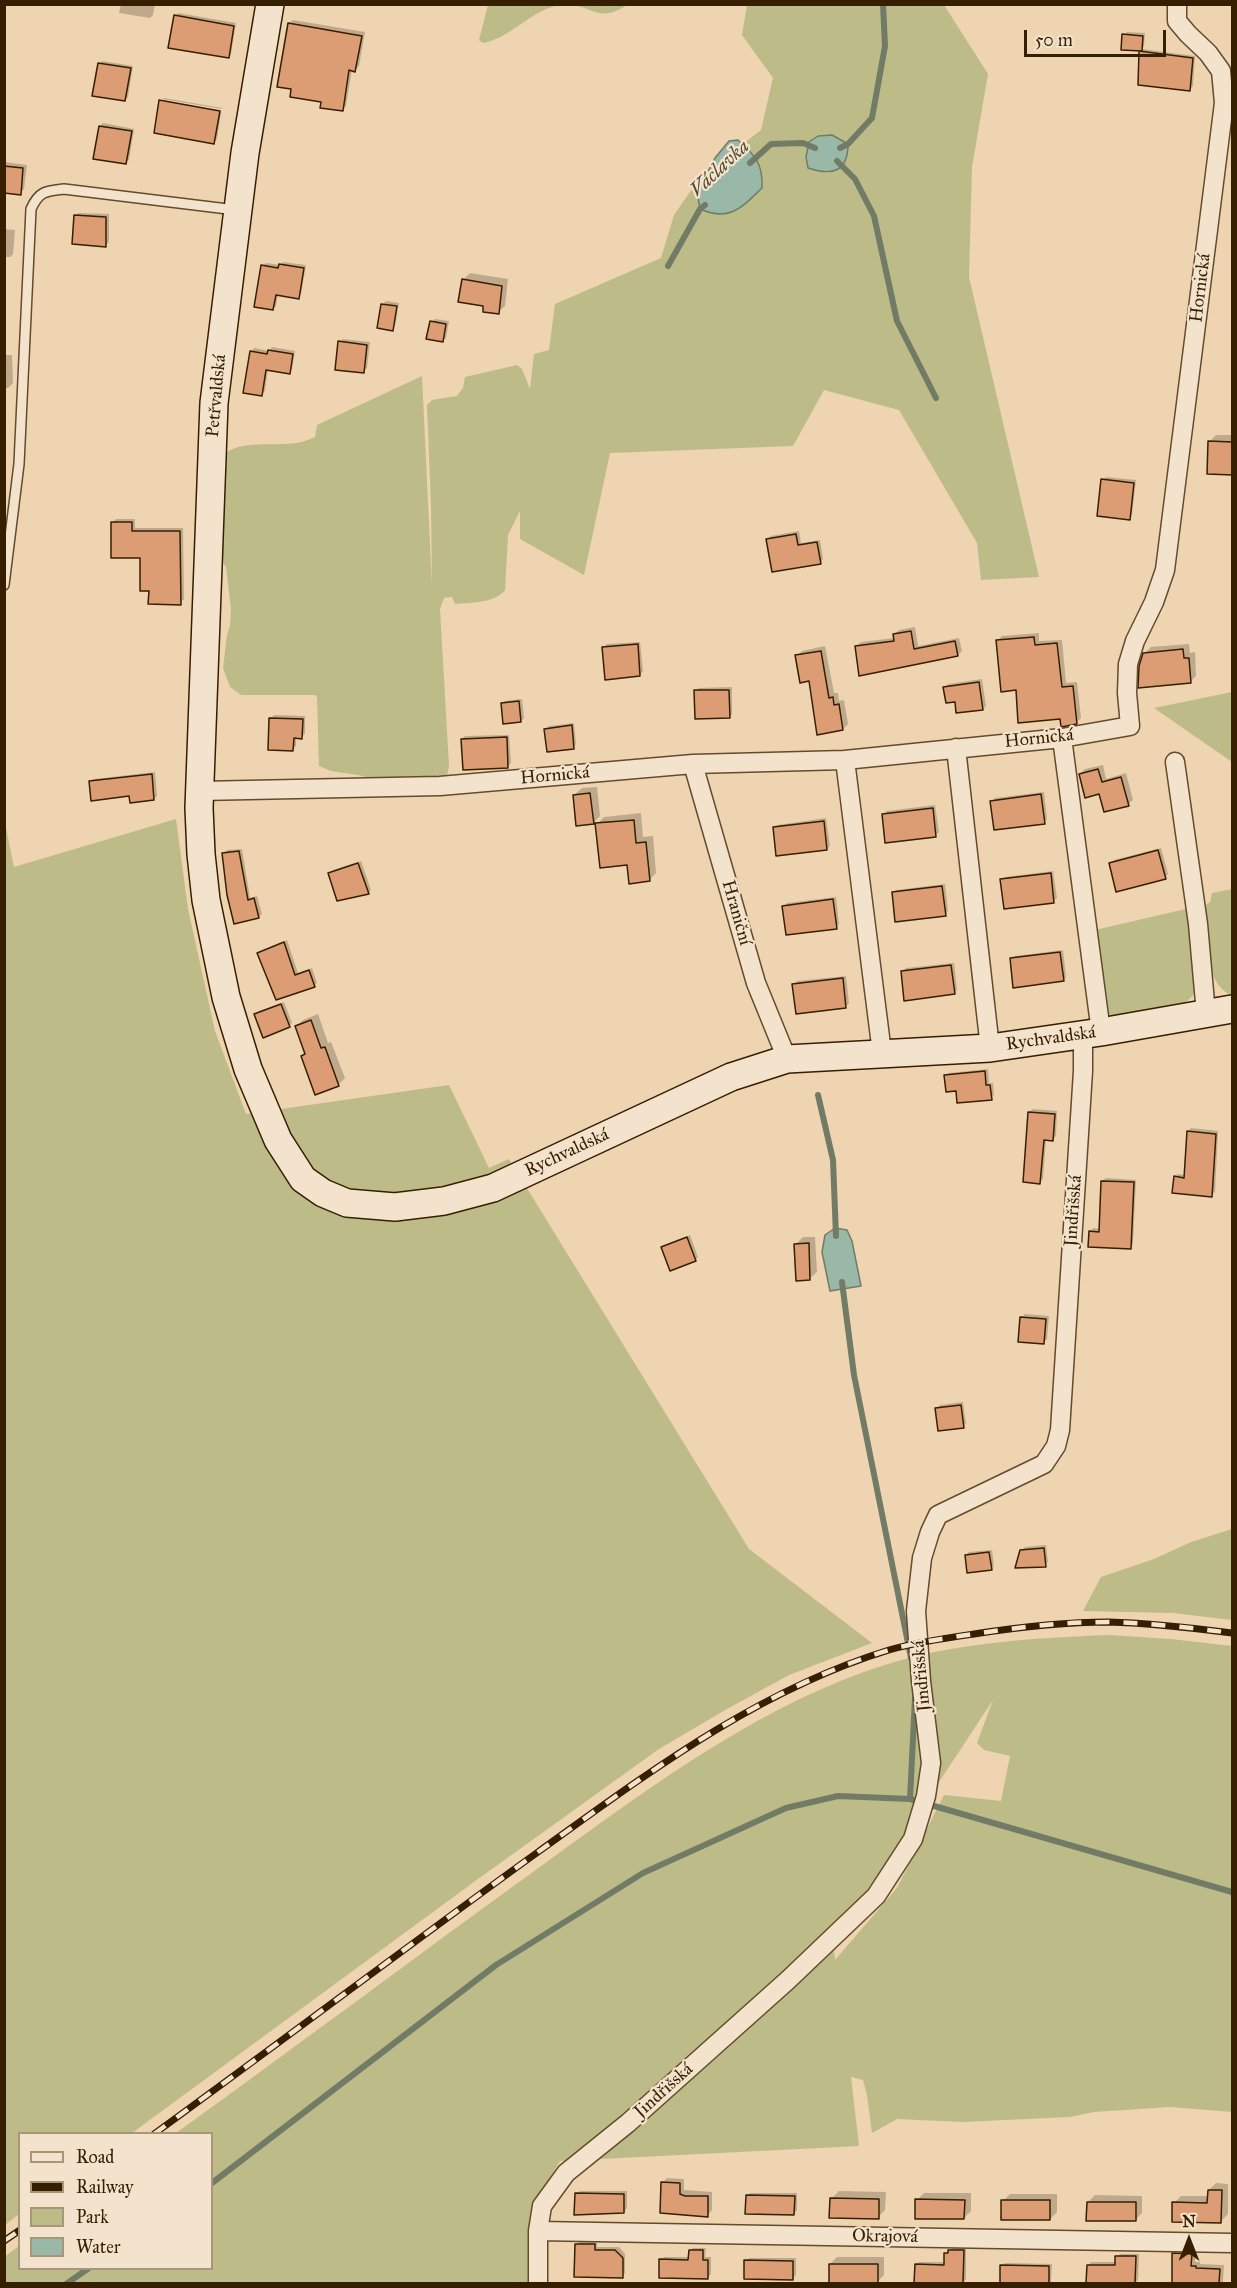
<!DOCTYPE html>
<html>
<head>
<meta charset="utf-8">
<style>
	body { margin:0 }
	#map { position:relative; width:1237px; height:2288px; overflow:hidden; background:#eed4b0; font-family:"IM FELL Great Primer",serif }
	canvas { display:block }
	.frame { position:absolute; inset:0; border:6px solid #351f00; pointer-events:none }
	.legend { position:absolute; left:18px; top:2132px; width:195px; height:138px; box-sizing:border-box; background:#f4e3cc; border:2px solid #a8957a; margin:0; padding:8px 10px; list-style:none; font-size:18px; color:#351f00 }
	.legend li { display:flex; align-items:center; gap:12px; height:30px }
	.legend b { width:30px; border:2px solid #a8957a }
	.north { position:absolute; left:1159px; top:2210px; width:60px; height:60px; -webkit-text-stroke:4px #f4e3cc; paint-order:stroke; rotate:0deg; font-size:16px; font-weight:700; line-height:24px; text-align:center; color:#351f00 }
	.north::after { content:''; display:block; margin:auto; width:21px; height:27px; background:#351f00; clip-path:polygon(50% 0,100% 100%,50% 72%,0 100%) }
	.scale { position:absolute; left:1024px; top:30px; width:142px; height:27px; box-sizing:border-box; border:3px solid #351f00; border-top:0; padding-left:8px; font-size:18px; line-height:21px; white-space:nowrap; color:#351f00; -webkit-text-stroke:4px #f4e3cc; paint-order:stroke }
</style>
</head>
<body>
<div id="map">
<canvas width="1237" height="2288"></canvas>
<div class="frame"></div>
<ul class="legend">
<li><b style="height:8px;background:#f4e3cc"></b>Road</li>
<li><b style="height:8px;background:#351f00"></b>Railway</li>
<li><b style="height:16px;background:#bdbc88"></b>Park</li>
<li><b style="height:16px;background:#9ab8a8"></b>Water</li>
</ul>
<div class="north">N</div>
<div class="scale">50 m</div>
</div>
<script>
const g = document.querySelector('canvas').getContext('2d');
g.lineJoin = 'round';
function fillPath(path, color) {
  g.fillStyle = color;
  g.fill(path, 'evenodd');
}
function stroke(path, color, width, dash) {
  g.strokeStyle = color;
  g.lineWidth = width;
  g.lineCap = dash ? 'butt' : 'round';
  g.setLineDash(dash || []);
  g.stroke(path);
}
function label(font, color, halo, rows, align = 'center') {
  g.font = font + ' "IM FELL Great Primer",serif';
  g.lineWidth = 4.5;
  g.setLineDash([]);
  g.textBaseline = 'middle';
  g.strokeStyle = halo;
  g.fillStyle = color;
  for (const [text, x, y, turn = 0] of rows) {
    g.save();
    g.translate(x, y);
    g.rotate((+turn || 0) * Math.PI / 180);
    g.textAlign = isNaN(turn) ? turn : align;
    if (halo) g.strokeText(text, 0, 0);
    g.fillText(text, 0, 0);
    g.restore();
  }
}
fillPath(new Path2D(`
	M488,5V4L627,5C595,26 590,1 561,5C531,9 512,38 483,43L479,40Z
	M747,5H944L988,74L972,167L969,277L1039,577L981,580L977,543L899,410L824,390L793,446L610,453L584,575L520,539V511L508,535L505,590C494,604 471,602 455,604L452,597L444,598L440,609L449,766L447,776L377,780L358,775L331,771L319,766L317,697L315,695H241L230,687L223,668L227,635L230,626L231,609L226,567L220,558L225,453C251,436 287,452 315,437L317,425L422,376L432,586L431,506L427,405L432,400L457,396L463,388L465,377L517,365L522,369L530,389L534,354L549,350L555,304L661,258L674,215L701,176L761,130L773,78L742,35Z
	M1232,692V762L1154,708Z
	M4,818L14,867L176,819L188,909L215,1031L246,1114L449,1085L489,1168L509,1159L749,1549L872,1643L789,1675L727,1709L659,1749L478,1879L132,2133L20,2134L19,2214L5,2225Z
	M1232,889V995H1231C1204,984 1206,932 1203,907L1210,902L1212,893Z
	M1190,908L1196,990C1190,1004 1175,1007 1161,1009C1149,1011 1122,1019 1111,1015C1098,1010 1102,969 1101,957C1100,948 1097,939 1095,930Z
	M1232,1529V1620L1173,1613L1083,1611L1101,1577L1154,1559L1191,1542Z
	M1109,1635L1171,1639L1232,1646V2112L1170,2107L1094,2112L1070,2117L963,2122L897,2119L872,2133L867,2095L863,2080L851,2077L859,2146L560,2161L533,2206L529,2283H5L4,2257L19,2246L20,2268H212V2134L176,2133C300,2044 423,1951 548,1861C656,1783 765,1701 894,1662C963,1642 1037,1638 1109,1635ZM993,1700L977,1743L984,1750L1010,1756L1001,1801L944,1795L897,1888L835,1960L833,1943Z`), '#bdbc88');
const water = new Path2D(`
	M832,135L848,144C848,172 832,176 808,168L806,157L809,142L818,136Z
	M738,140C756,156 763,164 762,188C741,208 730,222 700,209L697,192L715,158L729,141Z
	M835,1228L847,1230L852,1241L861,1286L830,1291L822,1252L825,1235Z`);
fillPath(water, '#9ab8a8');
stroke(water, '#727b65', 1.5);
fillPath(new Path2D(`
	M121,4H155L153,15L150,18L119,13Z
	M178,13L236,23L231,54L228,57L175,16Z
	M293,20L365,32L359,66L355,70L352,69L346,106L342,110L323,101L289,23Z
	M1127,32L1145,33L1144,46L1142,49L1195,56L1193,86L1190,89L1141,52L1143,50L1123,48L1124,35Z
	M102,61L133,66L128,97L125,100L99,64Z
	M164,98L222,108V109L162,99Z
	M161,102L221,112L217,139L214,142Z
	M103,123L134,129L129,160L125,163L100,126Z
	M4,162L27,165L24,189L20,193L4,192Z
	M78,213L109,214V242L105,245L75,216Z
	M4,229L15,230L13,254L10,257H4Z
	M283,262L306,265L301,294L298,297L278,294L276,306L273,309L262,266L266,263L280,265Z
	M470,273L508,279L505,306L498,312L485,305L463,280Z
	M386,301L399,303L395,326L392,329L383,304Z
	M435,319L449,321L446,338L442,341L431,322Z
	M343,339L370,342L367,368L364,371L340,342Z
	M272,347L295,351L292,369L289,372L268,369L265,391L261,395L251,352L254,348L269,351Z
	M4,355H12L13,383L8,388H4Z
	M1216,435H1232V473L1209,442Z
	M1106,477L1136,480L1132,515L1129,518L1103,480Z
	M116,519H135V528H183L184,599L180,603L150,589L141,557L112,523Z
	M799,531L801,543L820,540L823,559L820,562L768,539L771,536Z
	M915,627L918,646L959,638L962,651L958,655L857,646L861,642L895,638V634L899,630Z
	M1039,633V641L1062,640L1066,683L1077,682L1081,718L1076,723L1062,717L998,640L1002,636Z
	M640,642L643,671L640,675L604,647L607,644Z
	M1189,644L1190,653L1195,652L1196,676L1190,682L1144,654L1151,647Z
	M825,646L834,693H838L839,701L844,700L848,724L843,729L797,656L802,651Z
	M982,679L986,706L983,709L956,701L944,688L948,684Z
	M732,687V714L729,717L695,691L699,688Z
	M522,699L524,718L521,721L502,704L505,701Z
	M274,715L305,716V734L301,737H296V746L292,749L271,718Z
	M574,723L576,744L573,747L546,729L549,726Z
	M509,735L511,763L508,766L462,739L465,736Z
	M1103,765L1106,779L1126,773L1133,800L1128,804L1100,792L1080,774L1085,769Z
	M155,772L157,796L154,799L90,782L94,779Z
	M597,787L600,816L593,823L574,795L582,788Z
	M1044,792L1047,819L1044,822L992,801L995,798Z
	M935,805L939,832L935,836L884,814L887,811Z
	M641,813L643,837L653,836L656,873L649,880L629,864L597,824L604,817Z
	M826,818L830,846L827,849L775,828L778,825Z
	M1161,848L1168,874L1165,877L1111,863L1114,860Z
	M242,849L250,898L257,896L262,914L259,917L235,922L224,853L227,850Z
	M361,861L371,890L368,893L330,874L333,870Z
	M1053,871L1057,898L1053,901L1002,880L1005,877Z
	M945,884L948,911L945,914L893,893L896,890Z
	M836,897L839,924L836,927L784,906L787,903Z
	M287,940L298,973L312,968L317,983L314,986L277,998L259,953Z
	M1063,950L1066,977L1063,980L1011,959L1015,956Z
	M954,963L957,990L954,993L902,972L906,968Z
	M846,976L849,1003L846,1006L794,985L797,981Z
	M284,1002L292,1023L289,1026L256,1014L259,1011Z
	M318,1014L328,1043L331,1042L345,1078L338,1085L303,1056L306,1052L297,1026L303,1020Z
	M988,1069L989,1083H993L994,1095L991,1098L957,1089L946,1076L949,1073Z
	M1033,1109L1057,1111L1056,1136L1053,1139H1046L1043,1179L1039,1182L1029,1112Z
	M1191,1128L1218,1131L1215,1192L1211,1195L1175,1177L1178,1174L1185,1175L1188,1132Z
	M1106,1178L1136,1180L1133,1244L1130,1247L1090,1231L1094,1228L1100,1229L1102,1181Z
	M690,1235L698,1257L695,1260L663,1247Z
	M803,1237H815L817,1272L809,1279L795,1245Z
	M1025,1314L1049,1316L1047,1339L1043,1343L1021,1318Z
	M963,1402L966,1423L963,1426L937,1408L940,1405Z
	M1046,1545L1048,1562L1045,1565L1022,1550L1025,1547Z
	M992,1550L994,1566L991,1569L966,1555L969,1552Z
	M667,2178L684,2179V2190L712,2192V2210L708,2215L662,2183Z
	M1216,2183L1228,2184V2214L1221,2221L1174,2203L1181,2196H1209V2190Z
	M580,2191H627V2208L624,2212L576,2194Z
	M839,2191L886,2192L885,2210L878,2217L831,2199Z
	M750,2193H797V2210L794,2214L747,2196Z
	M924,2193H971V2211L964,2218L917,2200Z
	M1010,2194H1057V2212L1050,2219L1003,2201Z
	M1095,2195L1142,2196V2213L1135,2220L1088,2202Z
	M579,2241L597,2242V2247H619L625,2254V2273L622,2276L576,2245Z
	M953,2247L966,2248V2279L963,2283L916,2265L919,2262H945L946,2254Z
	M693,2248H706L705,2257H711V2274L707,2278L661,2260L664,2257H690V2251Z
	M1178,2249L1196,2250L1195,2262H1200V2264L1224,2265L1223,2281L1221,2284H1173L1174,2254Z
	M1120,2254H1139L1138,2280L1135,2283L1088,2265L1091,2262H1117V2257Z
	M837,2257H884V2275L877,2282L830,2264Z
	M749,2258H796V2275L793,2278L746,2261Z
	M1005,2263L1052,2264L1051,2281L1049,2284L1001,2283L1002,2266Z`), '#0003');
stroke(new Path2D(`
	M840,148L848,144L872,118L885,46L883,4
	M837,161L855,179L874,216L897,321L936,398
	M750,163L771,144L803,143L815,148
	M668,266L700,209L705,205
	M818,1095L833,1160L836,1236
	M842,1282L854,1375L911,1658
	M915,1698L910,1799L1232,1892
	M212,2183L496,1965L643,1873L786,1808L838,1796L910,1799
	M66,2284L89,2268`), '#727b65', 6);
const building = new Path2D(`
	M174,15L234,26L229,58L168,48Z
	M288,23L362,36L355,72L349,70L343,111L320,108L321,102L290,97L291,89L277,87Z
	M1122,34L1143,36L1142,51L1121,50Z
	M1139,51L1193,58L1190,91L1138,85Z
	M98,63L131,68L125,101L92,96Z
	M159,100L220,111L214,144L154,133Z
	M99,126L132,131L126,164L93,159Z
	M4,166L23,168L21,195L4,193Z
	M74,215L106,217V247L72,244Z
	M279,264L304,268L299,299L276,295L273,310L254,307L261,265L278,268Z
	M462,279L502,286L499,314L483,312V306L458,302Z
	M381,304L397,306L393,331L377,328Z
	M430,321L446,324L443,342L426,339Z
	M338,341L367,345L364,373L335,370Z
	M268,350L293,354L290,374L266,370L262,396L243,393L250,351L267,354Z
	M1208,441L1233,442V475L1207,474Z
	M1101,479L1134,483L1130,520L1097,516Z
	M111,522H132V531H180L181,605L148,604L149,591H140V558H111Z
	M796,534L798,545L817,542L821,564L772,572L766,539Z
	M911,631L914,649L955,641L958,656L859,676L855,646L894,641L893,634Z
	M1034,637L1035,645L1057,643L1062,687L1073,686L1077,724L1061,727L1060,719L1018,723L1016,690L1001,692L996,640Z
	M638,644L640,676L605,680L602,647Z
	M1183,649L1184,658H1189L1191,683L1138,688L1139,666L1143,653Z
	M821,651L829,698L833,697L834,705L839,704L843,730L817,735L809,681L800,683L795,655Z
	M979,682L983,710L956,713L955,702L946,703L943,687Z
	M694,690H729L730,718L695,719Z
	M519,701L521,722L503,724L501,703Z
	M269,718L303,719L302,739L294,738L293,751L268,750Z
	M572,725L574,749L547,752L544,729Z
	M507,737L508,768L463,770L461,739Z
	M1098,769L1102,782L1121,777L1129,806L1104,812L1099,794L1085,798L1079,774Z
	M152,774L154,800L130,803L129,796L91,801L89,781Z
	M590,793L594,824L576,826L573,795Z
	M1041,794L1045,824L994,830L990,801Z
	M933,808L936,837L885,843L882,814Z
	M634,820L636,843L646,842L650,881L629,884L627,865L600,868L595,823Z
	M824,821L827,850L776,856L773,827Z
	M1158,850L1166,879L1116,892L1109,863Z
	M239,851L248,900L254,898L259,918L234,924L227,895L222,853Z
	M358,863L369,894L337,901L328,873Z
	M1051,873L1054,903L1004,909L1000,879Z
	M942,886L946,916L895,922L892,892Z
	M833,899L837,929L786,935L782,906Z
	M284,942L295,975L309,970L315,987L276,1000L257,953Z
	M1060,952L1064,981L1013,988L1010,958Z
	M951,965L955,994L904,1001L901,971Z
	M843,978L846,1008L796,1014L792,984Z
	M281,1004L290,1027L263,1038L254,1014Z
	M311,1020L321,1048L325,1047L339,1086L315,1095L301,1056L305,1054L295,1026Z
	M985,1071L986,1085H990L992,1100L957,1103L956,1091L946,1092L944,1075Z
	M1028,1112L1055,1114L1053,1141L1044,1140L1040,1184L1023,1182Z
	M1187,1131L1216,1134L1212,1197L1172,1193L1174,1176L1184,1178Z
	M1101,1181L1134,1182L1131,1249L1088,1247L1089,1231L1099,1232Z
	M687,1237L696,1261L670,1271L661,1247Z
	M809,1243L810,1280L796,1281L794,1244Z
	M1020,1317L1046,1319L1044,1344L1018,1342Z
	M961,1405L964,1428L938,1431L935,1408Z
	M1044,1548L1046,1567L1015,1568L1020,1550Z
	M989,1552L992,1570L967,1573L965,1555Z
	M661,2182L680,2183V2194L685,2196H708V2217L660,2213Z
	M1208,2190H1222L1221,2223L1172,2222V2202L1207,2203Z
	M575,2193L624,2194V2213L574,2215Z
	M746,2195L795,2196L794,2215L745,2214Z
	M830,2198L879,2199V2219L829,2218Z
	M915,2199L965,2200L964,2219H915Z
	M1001,2200H1050V2220H1001Z
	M1087,2202H1136V2221H1086Z
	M575,2244H595V2250H615L623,2258V2278L574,2277Z
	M689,2250H703V2260H708V2279L659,2278V2259L688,2260Z
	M948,2250H964L963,2283H914L915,2264L944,2265V2253H948Z
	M1172,2253L1192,2254L1191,2266H1196V2268L1220,2269L1219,2283H1172Z
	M1115,2256H1136L1135,2283H1086L1087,2265H1115Z
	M744,2260L793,2261V2280L744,2279Z
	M829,2264H878V2283H829Z
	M1000,2265L1049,2266V2283H1000Z`);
fillPath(building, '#dc9c74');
stroke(building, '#351f00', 1.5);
const lane = new Path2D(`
	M4,585L19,464L31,209C39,191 46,191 64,189L236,210`);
const street = new Path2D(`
	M1062,738L1101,1032
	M956,748L990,1048
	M845,760L882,1053
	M1175,762L1198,924L1206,1014
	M693,764L756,983L787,1059
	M200,791L440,786L693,764L845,760L1062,738L1130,726L1127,693L1128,664L1135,641L1154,602L1165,570L1224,103L1221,71L1208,53L1188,34L1177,21V4
	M538,2231L1232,2243
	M538,2284V2231L542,2206L566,2173L628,2123L788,1980L876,1896L913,1839L926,1796L931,1763L921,1681L916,1611L922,1558L930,1532L938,1515L1044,1464L1056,1446L1060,1430L1083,1071V1035`);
const secondary = new Path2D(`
	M270,4L245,153L214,403L199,808L201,854L206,900L226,997L248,1069L278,1140L303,1179L323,1193L347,1203L395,1207L444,1201L493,1188L731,1077L787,1059L990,1048L1101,1032L1232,1009`);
stroke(lane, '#634c2c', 12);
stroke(street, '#634c2c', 21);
stroke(secondary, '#351f00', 30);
stroke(lane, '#f4e3cc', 9);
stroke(street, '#f4e3cc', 18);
stroke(secondary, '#f4e3cc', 27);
const rail = new Path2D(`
	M154,2134C282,2041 409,1945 538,1852C648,1773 758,1690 889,1650C917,1642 946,1638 974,1634C1019,1627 1064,1622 1109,1622C1151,1623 1192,1628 1232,1633
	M4,2241L20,2230`);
stroke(rail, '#351f00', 7);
stroke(rail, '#f4e3cc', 4.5, [14]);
label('18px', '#351f00', '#f4e3cc', [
	["Hornická",1201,288,-83],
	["Petřvaldská",217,396,-85],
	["Hornická",1039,739,-6],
	["Hornická",555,776,-5],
	["Hraniční",736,913,74],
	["Rychvaldská",1051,1039,-8],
	["Rychvaldská",567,1153,-25],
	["Jindřišská",1074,1211,-86],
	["Jindřišská",922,1676,-95],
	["Jindřišská",664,2091,-42],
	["Okrajová",885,2237,1]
]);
label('italic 20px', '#534d32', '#f4e3cc', [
	["Václavka",720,169,-43]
]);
</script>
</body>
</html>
